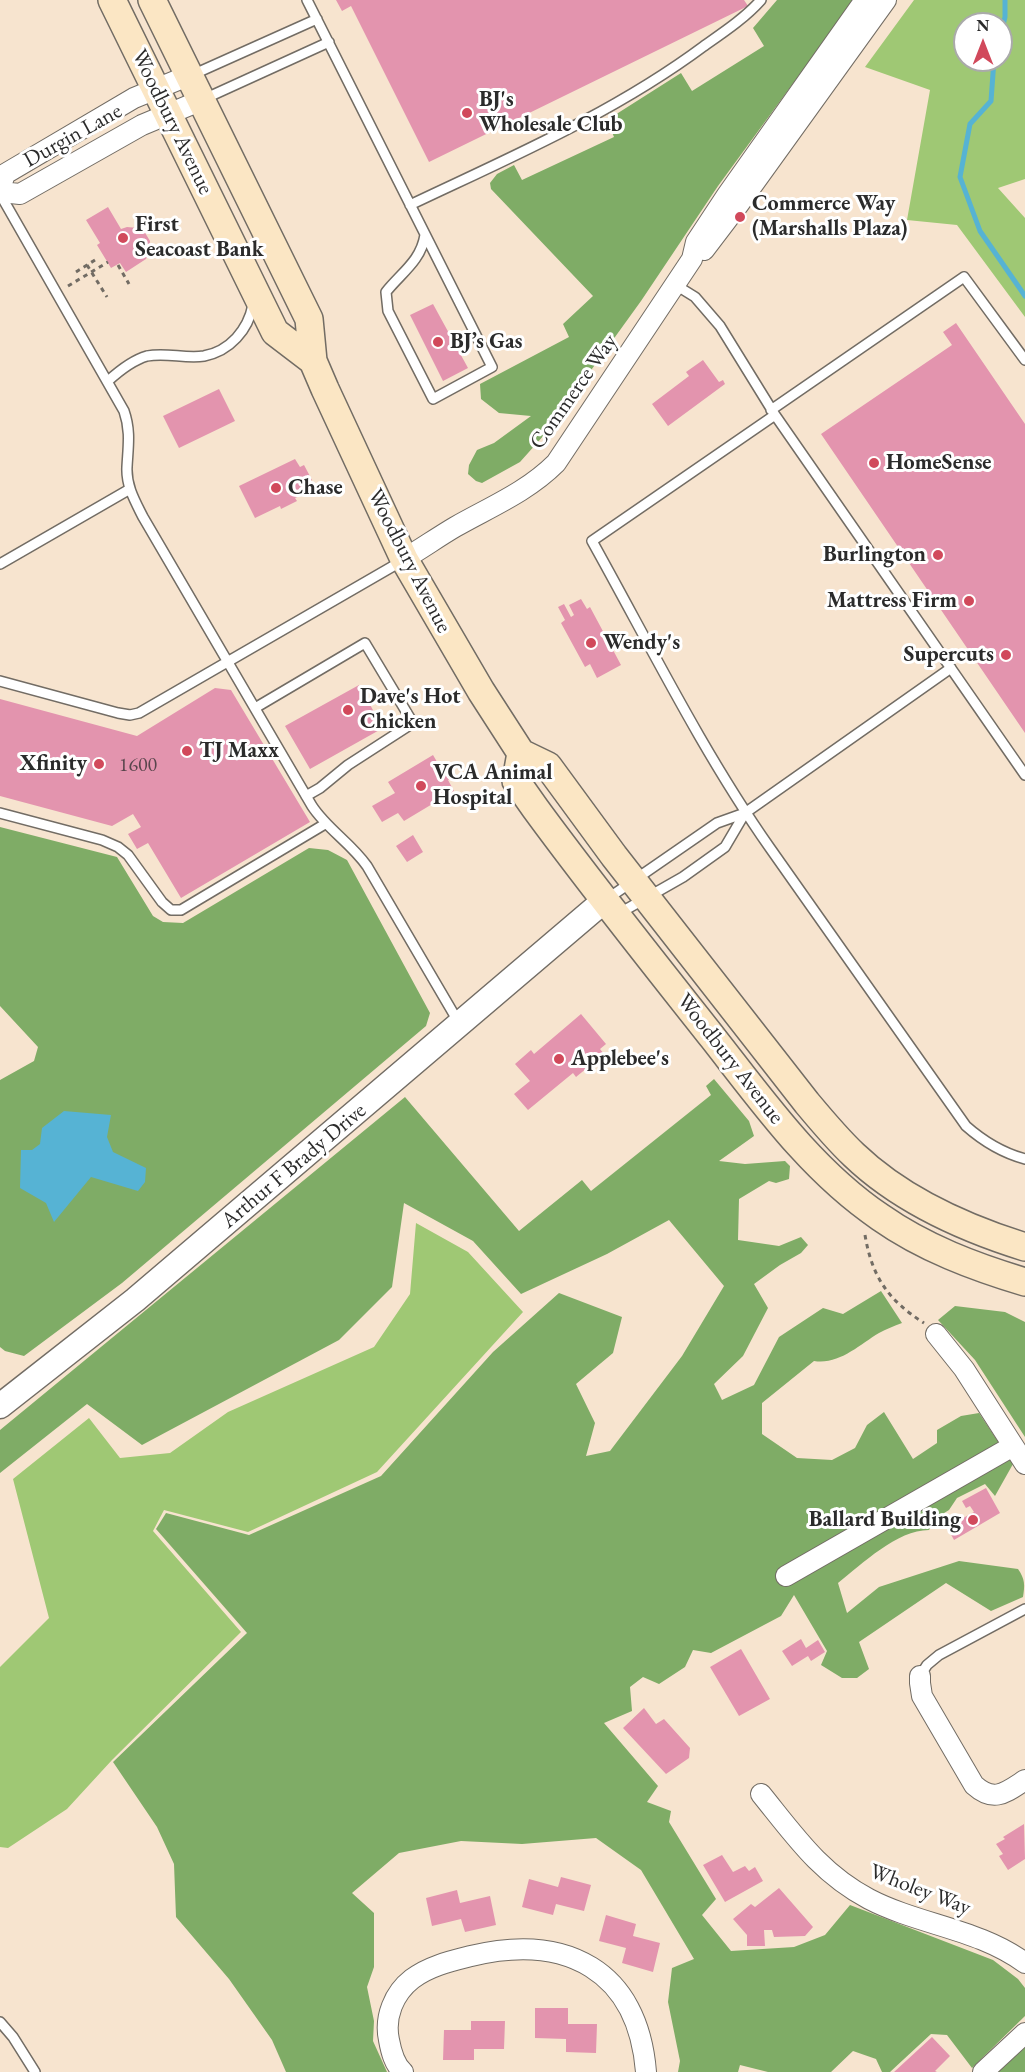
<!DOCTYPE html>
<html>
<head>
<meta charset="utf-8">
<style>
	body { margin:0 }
	#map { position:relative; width:1025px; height:2072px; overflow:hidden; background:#f7e4cf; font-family:"EB Garamond",serif }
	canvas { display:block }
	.north { position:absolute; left:953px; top:12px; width:60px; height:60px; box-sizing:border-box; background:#fff; border:2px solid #aaa; border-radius:50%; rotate:0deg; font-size:16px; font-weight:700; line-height:24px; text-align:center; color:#2b2b2b }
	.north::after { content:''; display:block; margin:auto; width:21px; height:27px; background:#d1495b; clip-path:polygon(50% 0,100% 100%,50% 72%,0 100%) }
</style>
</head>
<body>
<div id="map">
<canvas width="1025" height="2072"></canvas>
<div class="north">N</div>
</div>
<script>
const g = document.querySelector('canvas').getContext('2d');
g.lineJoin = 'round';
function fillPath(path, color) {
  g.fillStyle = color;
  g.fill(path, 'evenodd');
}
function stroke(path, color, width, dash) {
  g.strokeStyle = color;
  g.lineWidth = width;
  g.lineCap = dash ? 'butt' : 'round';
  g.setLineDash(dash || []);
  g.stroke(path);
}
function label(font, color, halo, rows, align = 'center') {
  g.font = font + ' "EB Garamond",serif';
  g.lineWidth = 6;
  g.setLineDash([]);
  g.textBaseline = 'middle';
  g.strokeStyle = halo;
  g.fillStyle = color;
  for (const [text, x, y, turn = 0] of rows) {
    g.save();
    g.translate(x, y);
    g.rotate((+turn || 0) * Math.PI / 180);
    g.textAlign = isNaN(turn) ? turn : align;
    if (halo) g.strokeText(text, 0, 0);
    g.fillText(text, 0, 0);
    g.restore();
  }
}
fillPath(new Path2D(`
	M914,0H1025V179L998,188L1025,218V317L957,225L907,220L930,90L865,67ZM965,24H1001V60H965Z
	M416,1223L468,1252L523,1312L377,1472L248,1532L164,1510L153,1531L241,1632L112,1760L67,1809L8,1848L0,1847V1667L49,1618L13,1479L89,1418L120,1458L170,1453L228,1412L374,1347L410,1294Z`), '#9fc874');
fillPath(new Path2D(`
	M777,0H854L718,186L641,301L545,434L520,462L482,483L476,481L468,474L469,465L477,450L494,443L531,416L499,413L481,399L480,384L569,337L563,324L593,296L491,189L490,183L497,174L514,165L522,180L614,137L607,120L681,73L692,91L764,46L753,28Z
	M0,827L117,857L153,916L163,922L183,923L309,848L328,850L347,860L430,1013L426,1026L122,1283L24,1356L5,1351L0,1347V1080L34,1061L38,1047L0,1006Z
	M714,1079L749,1121L754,1136L719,1161L745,1164L785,1161L790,1166L789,1179L776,1183L769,1181L739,1199L738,1240L779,1246L801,1237L808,1245L801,1253L780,1265L754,1284L768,1308L743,1356L714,1384L722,1400L754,1385L779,1337L823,1308L843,1314L881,1291L902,1323C894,1326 886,1329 879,1333C859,1345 839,1365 814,1361L762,1403V1434L797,1458L832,1460L855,1448L867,1425L884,1412L913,1459L937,1443V1430L961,1416L979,1413L1013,1464L995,1496L985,1484L957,1498L949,1510L936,1518L929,1530C897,1530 862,1564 838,1583L847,1613L879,1587L959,1561L1018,1569C1025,1579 1025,1585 1023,1597L991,1611L946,1583L859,1642L869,1669L857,1678H842L821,1665L827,1651L794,1595L781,1616L711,1653L693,1650L685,1667L659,1684L643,1677L630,1687L632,1711L604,1723L658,1786L647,1802L671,1811L669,1822L716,1899L702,1915L731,1951L794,1947L825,1935L850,1905L993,1960L1018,1979L1025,1988V2016L972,2068L947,2035L931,2034L890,2072H882L876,2059L853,2051L831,2072H768L740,2065L738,2072H678L680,2061L668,2002L672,1968L694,1959L641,1870L596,1838L522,1844L461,1841L399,1853L352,1893L374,1913V1967L367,1987L374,2021L373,2041L387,2072H286L272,2040L229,1979L176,1917L174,1864L157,1827L113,1762L247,1633L156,1529L166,1513L249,1535L381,1476L493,1352L559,1293L622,1317L613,1353L576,1384L595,1423L586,1456L610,1451L682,1356L724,1286L669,1220L607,1254L521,1294L473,1241L404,1203L392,1287L339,1340L142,1445L87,1404L0,1473V1430L405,1097L519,1231L582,1180L591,1191L711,1095L706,1086Z
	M955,1306L1005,1312L1025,1322V1437L975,1360L938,1320Z
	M1025,2047V2072H998Z`), '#7fac66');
fillPath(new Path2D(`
	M64,1111L111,1115L107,1137L113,1152L146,1168L145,1182L138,1191L91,1177L54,1222L46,1203L20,1188L21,1150H32L40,1144L42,1128Z`), '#56b3d4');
stroke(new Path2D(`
	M1001,34L1005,17V0
	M994,60L991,101L970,124L960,177L980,231L1025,296`), '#56b3d4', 5);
fillPath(new Path2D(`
	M336,0H744L748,6L429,162L351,6L342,11Z
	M108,207L121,229L127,227L138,228L144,231L150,241L149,253L146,259L126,272L120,263L111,268L97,245L100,243L86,220Z
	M433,304L468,368L443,381L410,315Z
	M956,323L1025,424V733L821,434L952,345L943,332Z
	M703,360L719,382L723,380L725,384L668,426L652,404L689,376L686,372Z
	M219,389L235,421L179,448L163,416Z
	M295,459L300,467L304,465L312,480L309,482L313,490L295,498L297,501L281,509L280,506L255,518L239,486Z
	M581,599L587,609L590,607L621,665L597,678L590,664L585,667L561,623L565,620L558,607L564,604L571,617L574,615L569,605Z
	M359,685L383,728L310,769L285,726Z
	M215,688L231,690L310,822L181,898L148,843L137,849L128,834L141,827L133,814L112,826L0,796V699L137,736Z
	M433,755L443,772L446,771L451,779L448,780L454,791L404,821L398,813L382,822L372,806L395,793L388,782Z
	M413,835L423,852L407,862L396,846Z
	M581,1014L606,1044L600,1049L604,1054L576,1077L573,1073L528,1110L514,1094L530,1081L515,1064L531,1050L534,1054Z
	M986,1488L1000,1513L954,1540L947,1527L974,1512L970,1506L966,1508L962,1501Z
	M801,1639L806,1648L818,1640L825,1652L811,1661L808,1656L792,1666L782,1651Z
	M741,1649L770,1699L739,1716L710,1667Z
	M644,1708L656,1724L664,1719L690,1748L689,1758L666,1774L623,1728Z
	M1024,1824L1025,1859L1008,1870L999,1856L1003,1854L996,1844L1005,1839L1003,1837Z
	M722,1855L733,1872L745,1866L749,1871L755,1867L763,1881L725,1902L703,1865Z
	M561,1877L591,1885L584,1911L556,1904L553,1915L522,1907L529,1879L558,1887Z
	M779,1888L813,1927L805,1936L774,1937L772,1930H764L765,1946H747V1935L733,1919L751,1904L755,1907Z
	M457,1890L460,1903L490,1896L496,1925L465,1932L461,1919L432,1926L426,1898Z
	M606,1915L636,1924L633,1936L660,1943L653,1972L622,1963L626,1948L599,1941Z
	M535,2008H568V2024H597L596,2053L566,2052V2039L535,2038Z
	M471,2021H505L504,2049H474V2060H443L444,2030H471Z
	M932,2037L950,2056L935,2071L937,2072H894Z`), '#e394ae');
const service = new Path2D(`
	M307,0L492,367L433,399L388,311L386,292C401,273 421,261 425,235
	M192,75L317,19
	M204,99L329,42
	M0,194L124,411C131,431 128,447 127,467C126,486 135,501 143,517L312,806C327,829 351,843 367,866L459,1023
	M410,205C511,157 614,113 704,46C724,32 745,18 761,0
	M674,284L695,297L720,326L775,415L1025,775
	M108,381C119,371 133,360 147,356C166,352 185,359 204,356C230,351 248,330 253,305
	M771,410L964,277L1025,360
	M775,415L592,541C650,645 702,751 770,848L966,1126C983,1141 1003,1153 1025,1159
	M0,564L130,489
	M0,681L118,713L130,715L139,713L402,561
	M255,708L365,643L413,723L348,765L320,788L306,796
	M0,813L102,840L118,847L128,855L162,902L171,910H181L325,824
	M607,899L717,823L745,813L951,668
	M618,914L683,877L725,847L745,813
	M920,1676L927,1665L939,1655L1025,1609
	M0,2022L13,2037L35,2072`);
const minor = new Path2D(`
	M0,189L5,174L134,98L190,75
	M0,192L20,194L142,125L202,100
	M704,250L739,204L886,0
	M404,559C421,549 438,537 455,527C490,507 527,492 556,463L692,259L696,242L727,195L865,0
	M936,1334L964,1369L1025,1464
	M786,1576L1013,1446
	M920,1676V1683L922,1696L974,1785C994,1803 1005,1793 1025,1780
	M761,1794C795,1836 820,1873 869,1899C919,1925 979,1929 1025,1963
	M403,2072C394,2064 391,2051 389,2040C384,2017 394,1993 412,1979C429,1966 451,1961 471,1956C566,1933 638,1970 646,2072
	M983,2072L1025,2033`);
const tertiary = new Path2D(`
	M0,1406L135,1300L605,900`);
const secondary = new Path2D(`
	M112,0L275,332L313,361
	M152,0L309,319L313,361L325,389L404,559L481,691L521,753L548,766L614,856L807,1103C822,1121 837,1139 854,1155C901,1200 964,1228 1025,1247
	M521,753L516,781L535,808C592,886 653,962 713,1038C764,1103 811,1170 880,1217C924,1248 975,1267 1025,1282`);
stroke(service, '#726c64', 12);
stroke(minor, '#726c64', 22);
stroke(tertiary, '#726c64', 27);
stroke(secondary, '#726c64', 30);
stroke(new Path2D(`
	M87,265L107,297
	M118,265L129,284
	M76,272L95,260
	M68,286L108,262
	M865,1235C872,1277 888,1300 924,1323`), '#726c64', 3, [4.5, 4.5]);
stroke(service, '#fff', 9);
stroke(minor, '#fff', 20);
stroke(tertiary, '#fff', 24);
stroke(secondary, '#fbe6c4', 27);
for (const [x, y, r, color] of [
	[467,113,6,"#d1495b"],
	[740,217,6,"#d1495b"],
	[123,238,6,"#d1495b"],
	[438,342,6,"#d1495b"],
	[874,463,6,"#d1495b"],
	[276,488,6,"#d1495b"],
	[938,555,6,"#d1495b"],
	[969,601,6,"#d1495b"],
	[591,643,6,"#d1495b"],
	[1006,655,6,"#d1495b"],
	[348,710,6,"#d1495b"],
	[187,751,6,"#d1495b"],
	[99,764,6,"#d1495b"],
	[421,786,6,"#d1495b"],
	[559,1059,6,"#d1495b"],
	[973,1520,6,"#d1495b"]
]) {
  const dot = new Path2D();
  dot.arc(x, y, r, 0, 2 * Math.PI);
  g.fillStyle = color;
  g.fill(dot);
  stroke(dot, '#fff', 2);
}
label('20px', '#59454c', null, [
	["1600",138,766]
]);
label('bold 22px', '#2b2b2b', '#fff', [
	["BJ's",479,100],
	["Wholesale Club",479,125],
	["Commerce Way",752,204],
	["(Marshalls Plaza)",752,229],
	["First",135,225],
	["Seacoast Bank",135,250],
	["BJ’s Gas",450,342],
	["HomeSense",886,463],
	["Chase",288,488],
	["Burlington",926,555,"right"],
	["Mattress Firm",957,601,"right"],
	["Wendy's",603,643],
	["Supercuts",994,655,"right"],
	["Dave's Hot",360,697],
	["Chicken",360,722],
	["TJ Maxx",199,751],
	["Xfinity",87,764,"right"],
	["VCA Animal",433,773],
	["Hospital",433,798],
	["Applebee's",571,1059],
	["Ballard Building",961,1520,"right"]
], 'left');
label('22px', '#2b2b2b', '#fff', [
	["Woodbury Avenue",172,122,64],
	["Durgin Lane",73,136,-29],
	["Commerce Way",574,392,-55],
	["Woodbury Avenue",409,561,63],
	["Woodbury Avenue",730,1059,52],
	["Arthur F Brady Drive",294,1166,-40],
	["Wholey Way",920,1890,21]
]);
</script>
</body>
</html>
